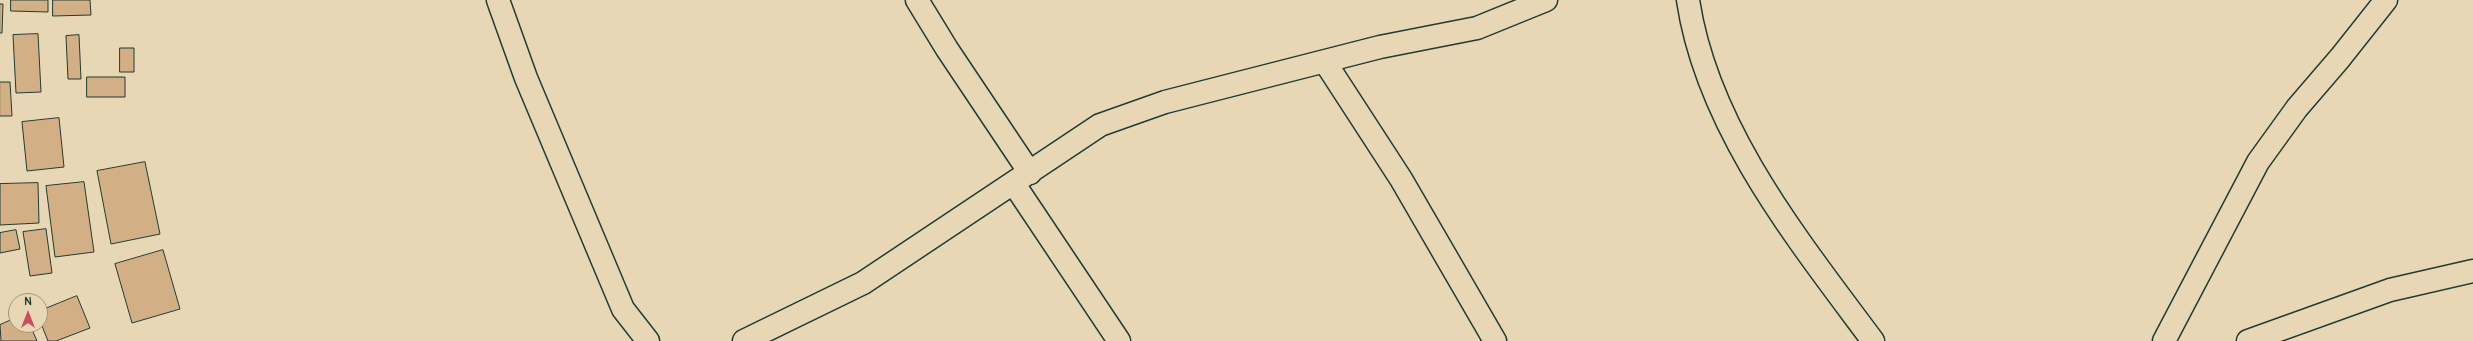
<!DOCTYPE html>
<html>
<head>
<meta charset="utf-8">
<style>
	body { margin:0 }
	#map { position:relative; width:2473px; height:341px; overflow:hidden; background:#e8d7b4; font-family:Pangolin,sans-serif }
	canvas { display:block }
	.north { position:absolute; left:8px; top:293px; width:40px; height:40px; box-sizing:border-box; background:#e8d7b4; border:1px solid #989981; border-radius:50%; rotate:0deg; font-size:11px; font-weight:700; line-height:16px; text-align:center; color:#1f3d34 }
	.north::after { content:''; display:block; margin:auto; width:14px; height:18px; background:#d1495b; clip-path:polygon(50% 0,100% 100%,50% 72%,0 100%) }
</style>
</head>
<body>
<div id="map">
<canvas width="2473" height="341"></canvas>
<div class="north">N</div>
</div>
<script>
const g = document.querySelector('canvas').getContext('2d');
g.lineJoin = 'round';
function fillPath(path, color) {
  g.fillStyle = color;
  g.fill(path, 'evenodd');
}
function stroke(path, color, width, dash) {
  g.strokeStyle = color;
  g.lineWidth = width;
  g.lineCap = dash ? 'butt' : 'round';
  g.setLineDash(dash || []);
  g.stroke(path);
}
const building = new Path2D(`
	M11,0H48V12L11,11Z
	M53,0H90L91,15L53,16Z
	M0,4H3L2,33H0Z
	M38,34L41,92L16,93L13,35Z
	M79,35L81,79H68L66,36Z
	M120,48H134V72H120Z
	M87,77H125V97H87Z
	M0,82H10L12,116H0Z
	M59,118L64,167L27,171L22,122Z
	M145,162L160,234L111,244L97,171Z
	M84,182L94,252L55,257L46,186Z
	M38,183L39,223L0,225V184Z
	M46,229L52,273L30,276L23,232Z
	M16,230L20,249L0,253V233Z
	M163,250L180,309L132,323L115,264Z
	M77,296L90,328L56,341H48L40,321V311Z
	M16,318V325H30L37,341H1L0,325Z`);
fillPath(building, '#d3af85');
stroke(building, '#1f3d34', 1);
const minor = new Path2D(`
	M498,0L526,78L623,309L648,341
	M917,0L947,49L1030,173
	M1688,0C1707,128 1798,240 1873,341
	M1325,62L1401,179L1495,341
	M1014,184L1119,341
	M744,341L863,283L1100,125L1165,102L1380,47L1477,28L1546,0
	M2164,341L2258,162L2297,108L2340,58L2386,0
	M2248,341L2390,290L2473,271`);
stroke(minor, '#1f3d34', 25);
stroke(minor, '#e8d7b4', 22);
</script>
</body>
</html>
